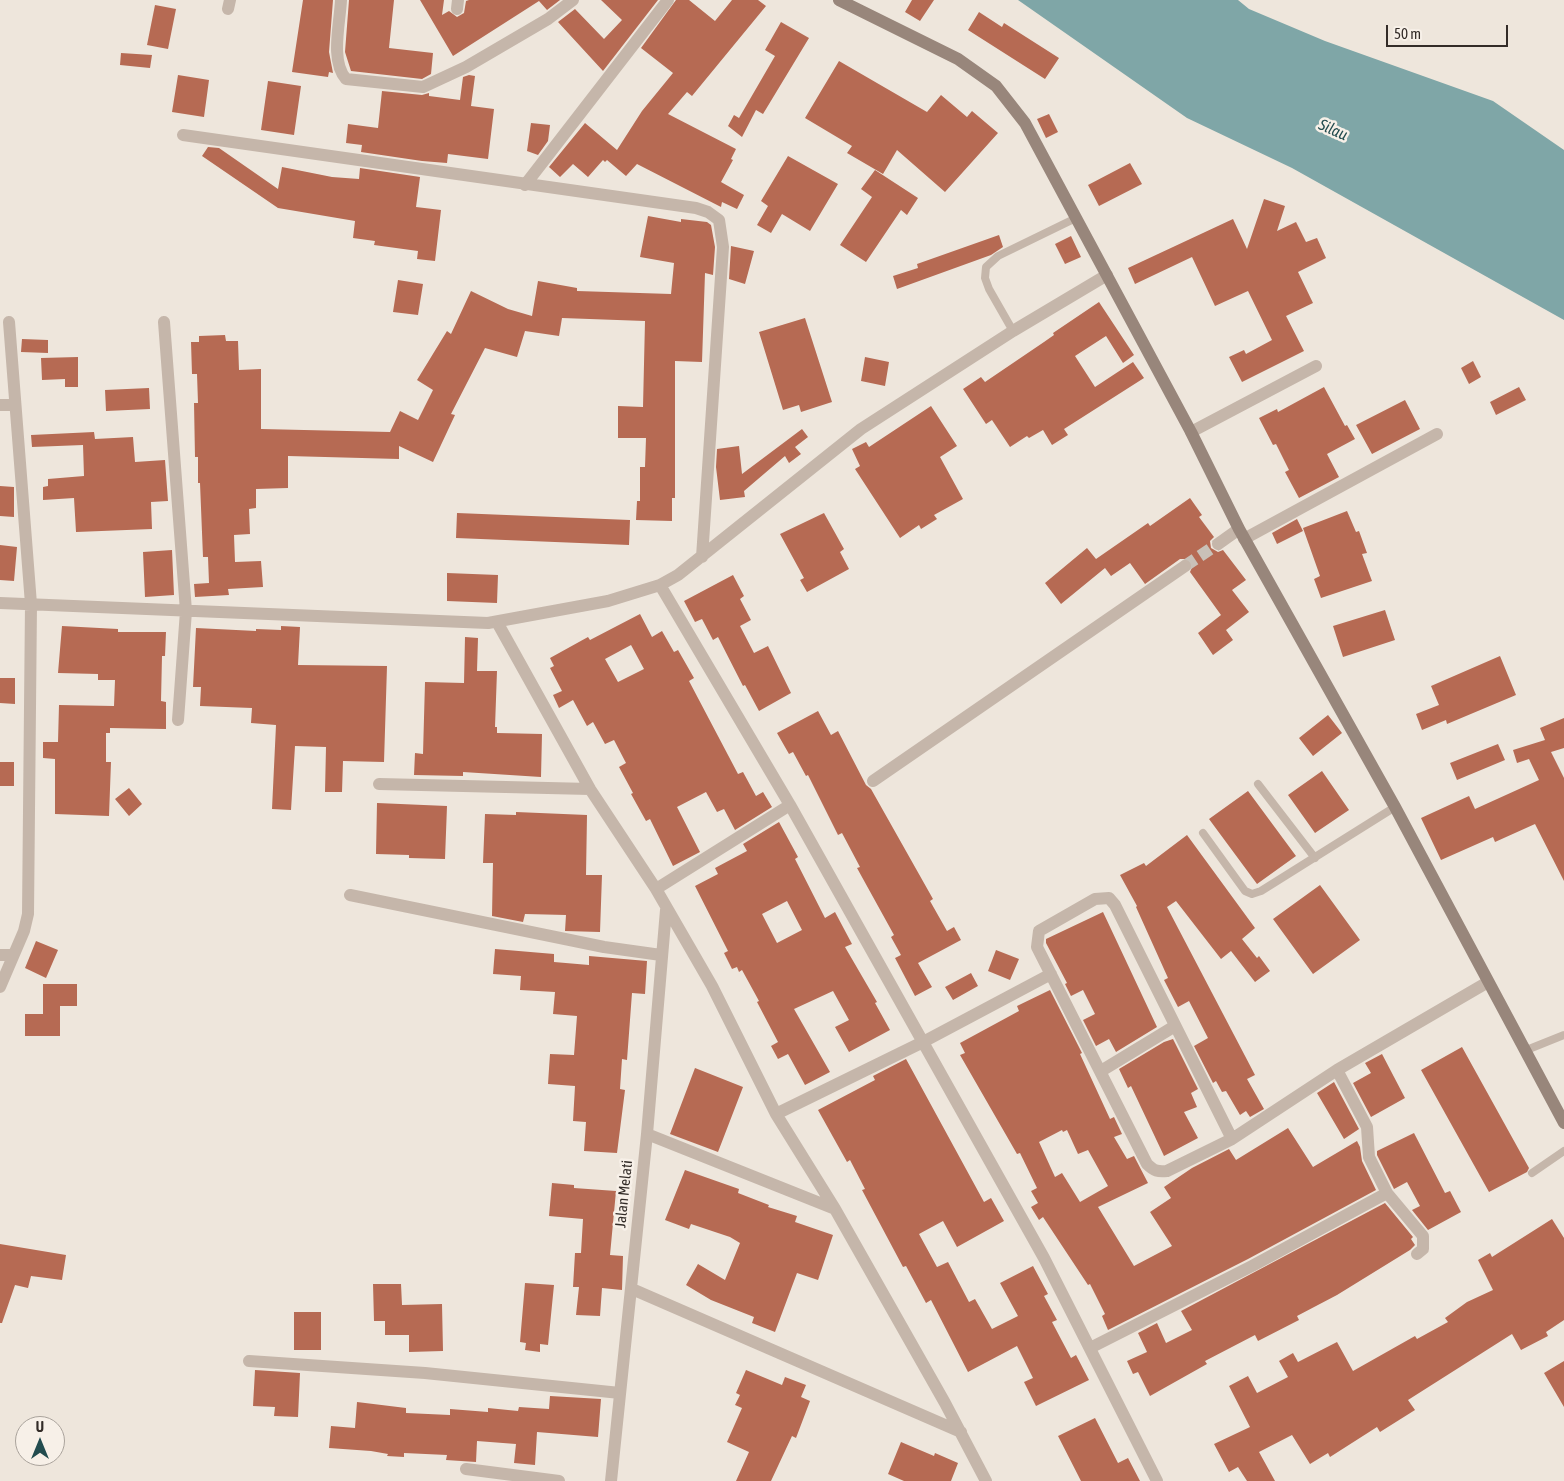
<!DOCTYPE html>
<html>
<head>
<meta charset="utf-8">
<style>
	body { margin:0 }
	#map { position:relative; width:1564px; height:1481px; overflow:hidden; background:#eee6dc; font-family:"Asap Condensed",sans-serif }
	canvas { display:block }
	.north { position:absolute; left:15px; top:1416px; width:50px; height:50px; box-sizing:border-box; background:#f7f0e8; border:1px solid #a9a29b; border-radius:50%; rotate:0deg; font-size:14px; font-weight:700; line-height:20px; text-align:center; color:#332c28 }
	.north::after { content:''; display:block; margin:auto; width:18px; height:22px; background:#234c4f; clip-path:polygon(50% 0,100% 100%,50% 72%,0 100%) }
	.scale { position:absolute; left:1386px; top:25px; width:122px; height:22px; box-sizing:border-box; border:2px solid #332c28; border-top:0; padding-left:6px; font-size:15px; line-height:18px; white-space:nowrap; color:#332c28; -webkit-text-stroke:4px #f7f0e8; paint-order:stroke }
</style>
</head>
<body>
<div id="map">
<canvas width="1564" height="1481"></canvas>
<div class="north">U</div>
<div class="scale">50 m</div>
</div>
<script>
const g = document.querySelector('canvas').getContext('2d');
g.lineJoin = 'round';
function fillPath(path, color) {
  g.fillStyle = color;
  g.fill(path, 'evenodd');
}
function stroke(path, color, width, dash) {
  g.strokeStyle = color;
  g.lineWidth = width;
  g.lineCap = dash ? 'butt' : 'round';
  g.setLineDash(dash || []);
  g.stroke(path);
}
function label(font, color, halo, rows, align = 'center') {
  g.font = font + ' "Asap Condensed",sans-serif';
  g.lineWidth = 5;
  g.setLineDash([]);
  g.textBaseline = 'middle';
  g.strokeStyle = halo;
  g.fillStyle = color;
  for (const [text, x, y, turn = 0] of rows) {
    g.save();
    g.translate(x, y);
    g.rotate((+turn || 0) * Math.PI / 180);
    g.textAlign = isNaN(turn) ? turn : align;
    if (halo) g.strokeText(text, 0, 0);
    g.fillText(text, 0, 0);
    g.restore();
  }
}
fillPath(new Path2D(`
	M1018,0H1238L1249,9L1325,41L1493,101L1564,150V320L1292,168L1187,118Z`), '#7fa6a7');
fillPath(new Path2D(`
	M303,0H333L329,52L333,73L329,72L328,77L292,72Z
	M349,0H394L389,48L433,53L431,74L422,79L351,71L345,52Z
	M420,0H444L442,15L449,11L457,17L464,13L466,1L469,0H560L547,10L539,1L453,56Z
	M601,0H658L603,71L558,22L575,9L604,39L622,20Z
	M676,0H689L715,21L732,0H758L766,6L692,96L687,92L668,114L736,149L731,159L733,160L721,182L744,195L737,209L722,202L721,207L637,164L626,176L607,160L605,162L603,160L588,177L573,164L560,177L549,167L585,123L617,150L642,111L673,73L641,48Z
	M912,0H934L920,21L905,12Z
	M155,5L176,9L168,49L147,45Z
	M979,12L1002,27L1004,23L1059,58L1045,79L968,30Z
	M781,22L809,38L763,114L756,110L742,137L728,126L734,115L739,118L775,56L765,50Z
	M121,53L152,55L150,68L120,65Z
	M839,61L927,112L941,95L967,117L972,111L998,133L945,192L897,150L883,174L847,153L852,146L805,118Z
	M178,75L209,80L204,117L172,112Z
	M469,75L475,76L471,106L494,109L488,159L448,154L447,163L422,161L361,152L362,145L346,143L348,124L378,128L382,91L422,95L429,93V96L460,100L463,77Z
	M268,81L301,86L294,135L261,130Z
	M1049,114L1058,132L1046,138L1037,119Z
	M531,123L550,125L548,141L538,155L527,151Z
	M208,147L219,148L278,189L282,167L332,177L359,179L360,168L420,177L416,207L441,210L435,261L417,259L418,251L374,245L375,241L353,238L355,221L278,208L202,156Z
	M788,156L838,184L810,231L782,214L771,233L757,225L768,206L761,201Z
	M1130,163L1142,184L1099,206L1088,185Z
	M875,170L918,198L907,215L901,210L866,262L840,245L872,197L861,189Z
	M1264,199L1285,206L1277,231L1296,222L1306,242L1317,238L1326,258L1298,272L1313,303L1286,316L1304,351L1242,382L1229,357L1244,350L1246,354L1272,340L1248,291L1215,306L1192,257L1135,284L1128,268L1233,219L1247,249Z
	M648,216L681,222V219L707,222L711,225L715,247L713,275L705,273L702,362L675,361V498H672V521L636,520L637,501H640V467H645L646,438H618V406L643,407L645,321L562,318L559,336L525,331L517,357L485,348L451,414L455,415L433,462L399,446V459L288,456V488L256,489V508L249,509L250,534L234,535L235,562L261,561L263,587L228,589L229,595L195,597L194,584L209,583L208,557H203L200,483H198V457H195L194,403H198L197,374H192L191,342H199V336L225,335L226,341H238L239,370L261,369V429L390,432L400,411L418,420L433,390L417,380L447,331L451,334L471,291L508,309L532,316L538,281L577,288V291L671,294L674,263L640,257Z
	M999,235L1003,247L991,255L897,289L893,276L918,268L917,264Z
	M1071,236L1081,257L1065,264L1055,244Z
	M731,246L754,251L745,284L729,279Z
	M398,280L423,284L418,315L393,312Z
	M1099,302L1134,355L1123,363L1106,336L1075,356L1095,387L1133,362L1144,378L1064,429L1068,435L1052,445L1043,430L1029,438L1027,436L1010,447L992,420L986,424L963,389L981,377L985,382L1044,342L1054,335L1053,333Z
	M805,318L832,402L801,412L799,405L783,410L759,332Z
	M22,339L48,340V353L21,352Z
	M78,357V387H65V379L42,380L41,358Z
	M865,357L889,362L885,386L861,381Z
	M1473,361L1481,377L1469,384L1461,368Z
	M1324,387L1345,426L1347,425L1355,439L1327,454L1339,477L1299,498L1285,472L1289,470L1276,444L1273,445L1259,418L1277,409L1278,412Z
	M1519,387L1526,400L1496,415L1490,402Z
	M149,388L150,409L106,411L105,390Z
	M1405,400L1420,429L1372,454L1356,425Z
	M931,406L957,446L940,457L963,499L934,515L937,519L921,529L919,525L900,538L855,469L860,466L852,449L866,442L869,447Z
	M802,429L808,437L795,447L801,454L789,463L785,456L744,491L745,497L720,500L716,467L717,449L739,446L742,474Z
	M94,432L95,439L133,437L135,462L165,460L168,501L151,502L152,529L76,532L74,498L43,500V487L48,486V479L84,476L83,445L32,447L31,435Z
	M0,486L14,487V517L0,516Z
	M1190,498L1202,515L1199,517L1214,537L1210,541L1211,548L1218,552L1223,550L1246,580L1232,590L1249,612L1226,630L1233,640L1213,655L1198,633L1221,615L1190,572L1193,565L1188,559H1180L1145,584L1130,563L1111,576L1105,568L1061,604L1045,583L1087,548L1096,559L1148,523L1150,526Z
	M1347,511L1356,532L1359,531L1367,553L1362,554L1372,581L1321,598L1314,579L1320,576L1303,528Z
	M457,513L630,520L629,545L456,538Z
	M824,513L844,549L840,552L849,569L807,592L800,580L804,578L780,534Z
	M1297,519L1303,531L1277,544L1272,533Z
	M0,545L17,547L14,581L0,580Z
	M172,550L174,595L145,597L143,552Z
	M447,573L498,575L497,603L447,601Z
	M733,575L744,596L740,599L751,620L740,626L754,653L768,646L791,693L759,711L745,685L743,686L718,637L713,640L702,619L695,622L684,601Z
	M1385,610L1395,640L1343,657L1333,626Z
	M640,614L652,637L662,631L674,652L678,650L694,678L689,681L738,774L743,772L756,796L763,792L772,807L735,830L724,809L717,812L706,792L677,807L700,852L673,866L650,819L646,821L631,794L633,793L619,767L626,763L614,740L605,744L593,722L587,726L573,700L559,708L553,695L562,691L550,668L554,666L550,658L588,637L590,640ZM631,645L644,669L618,682L605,659Z
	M62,626L118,629V632H166L165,656H162L161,701L166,702V729L110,728V733H106V762H111L109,816L55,814V759L43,758V742H58L59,705L114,706L115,680H98V674L58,673Z
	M281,626L300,627L298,665L387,666L384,762L343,761L342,792H325L326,747L295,746L291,810L272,809L276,725L251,723L252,708L200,706L201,687H193L196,628L256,631V629L281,630Z
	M465,637L478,638L477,671H497L495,727H497V733L542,734L541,777L463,772V776L414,775L415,753L423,754L425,682L464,683Z
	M1500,656L1516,695L1447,724L1446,720L1422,730L1416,714L1439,705L1431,686Z
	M0,678H15V704L0,703Z
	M818,711L831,735L838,731L866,785L871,789L933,899L930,901L947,931L954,927L961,940L918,963L932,987L915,996L895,958L901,955L891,937L894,935L857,868L860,867L842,833L838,835L808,775L806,776L793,752L789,754L777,733Z
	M1328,715L1342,733L1313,756L1299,738Z
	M1564,718V748L1551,752L1564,778V881L1535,824L1495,842L1493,837L1441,860L1421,818L1469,796L1475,809L1539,780L1529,759L1517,763L1513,750L1545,740L1540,728Z
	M1498,744L1505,760L1457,780L1450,763Z
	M0,762H14V786H0Z
	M1322,771L1349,810L1315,833L1288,795Z
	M129,788L142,804L129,816L115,799Z
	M1248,791L1296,856L1257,884L1209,819Z
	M377,803L447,806L445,859L409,858V855L376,854Z
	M516,812L587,815L586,875H602L600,932L565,931L566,915L525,914L523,922L492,916L493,863H483L485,814L516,815Z
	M779,822L798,857L795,859L825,918L835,912L852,944L845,947L877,1002L875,1003L890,1030L849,1052L835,1027L849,1020L833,991L794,1009L830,1072L805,1085L788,1054L778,1059L771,1046L778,1042L757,1002L759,1001L742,970L739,972L737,967L732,969L724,953L728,951L695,886L718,874L715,868L747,851L743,844ZM787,901L802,930L777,943L762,914Z
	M1187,835L1255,928L1242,939L1257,958L1259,956L1270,971L1255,982L1231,951L1221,959L1176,901L1167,907L1255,1075L1247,1079L1264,1109L1250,1117L1246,1111L1240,1115L1226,1091L1222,1092L1216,1081L1213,1083L1194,1046L1208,1038L1189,1001L1178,1007L1164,980L1168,978L1136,907L1137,906L1120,875L1144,863L1146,866Z
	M1320,885L1360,940L1313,974L1273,919Z
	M1103,912L1157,1027L1116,1052L1109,1039L1096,1046L1083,1020L1095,1014L1083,990L1071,996L1065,984L1067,983L1046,943V939Z
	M36,941L58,950L46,978L25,968Z
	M495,949L554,954V962L589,965V956L647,961L645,994L632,993L627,1060L622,1059L620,1089L625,1090L617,1153L584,1151L586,1122L573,1121L575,1086L548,1084L550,1054L574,1055L577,1016L553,1014L555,992L520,990L521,976L493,974Z
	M996,950L1019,959L1010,980L988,971Z
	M971,973L978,986L953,1000L945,987Z
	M43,984H77V1006H60V1036H25V1014H43Z
	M1050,990L1082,1053L1080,1054L1110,1119L1114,1117L1122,1134L1114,1137L1127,1159L1134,1156L1148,1183L1098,1207L1134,1266L1172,1246L1150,1212L1171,1198L1164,1187L1192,1168L1229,1149L1236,1160L1288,1128L1313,1167L1357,1141L1360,1147L1362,1161L1376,1190L1248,1259L1108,1330L1102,1316L1105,1314L1090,1284L1088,1285L1043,1217L1039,1220L1031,1207L1038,1203L1031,1191L1037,1188L1020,1153L1017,1154L960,1055L965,1053L960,1043L1019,1011L1017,1006ZM1062,1130L1063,1132L1067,1130L1078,1154L1088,1150L1108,1186L1080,1202L1062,1173L1055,1177L1039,1142Z
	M1173,1039L1198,1089L1191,1093L1197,1107L1184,1112L1198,1138L1164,1156L1131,1086L1128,1088L1119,1069L1164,1042Z
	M1462,1047L1529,1168L1527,1172L1489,1192L1421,1070Z
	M1382,1054L1405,1098L1371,1117L1353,1083L1371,1073L1365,1063Z
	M906,1059L984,1202L991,1198L1004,1221L957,1247L943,1221L919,1234L937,1267L948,1262L969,1302L975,1299L992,1329L1018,1316L1000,1283L1033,1266L1048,1294L1044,1296L1057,1320L1052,1322L1071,1358L1076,1355L1089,1380L1036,1406L1024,1382L1033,1378L1017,1346L968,1372L931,1300L926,1303L906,1266L903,1267L862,1190L865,1189L850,1160L847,1162L818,1110L875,1080L873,1076Z
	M695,1068L743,1087L718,1152L670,1134Z
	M1334,1082L1359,1129L1344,1139L1317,1093Z
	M1414,1133L1445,1193L1450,1191L1461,1212L1428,1230L1412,1210L1420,1206L1407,1182L1394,1189L1377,1155V1151Z
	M685,1170L739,1189L738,1193L769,1205L768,1207L797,1216L795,1222L833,1235L818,1280L797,1273L775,1332L752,1323L754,1317L711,1300L686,1285L698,1264L725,1280L740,1243L730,1237L691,1224L689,1229L665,1220Z
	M552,1183L574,1185V1188L616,1191L610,1255L623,1256L622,1290L602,1288L600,1316L576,1315L579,1287H573L575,1253H581L583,1219L549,1216Z
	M1385,1203L1413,1237L1411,1239L1415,1245L1410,1250L1337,1295L1297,1316L1299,1320L1258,1341L1255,1335L1205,1361L1207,1364L1150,1396L1138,1372L1133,1374L1127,1361L1147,1352L1138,1333L1157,1323L1166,1343L1192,1330L1181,1311Z
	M1552,1219L1564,1238V1320L1546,1332L1548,1336L1521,1350L1512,1334L1408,1400L1415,1410L1380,1432L1377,1427L1330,1457L1328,1453L1310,1464L1292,1435L1259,1452L1275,1481H1247L1238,1467L1229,1472L1214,1444L1250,1427L1229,1386L1248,1376L1257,1393L1288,1377L1279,1361L1293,1353L1298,1362L1337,1342L1353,1371L1415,1336L1417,1339L1448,1322L1445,1318L1467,1302L1493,1290L1478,1260L1490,1253L1492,1257Z
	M0,1244L66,1255L62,1280L31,1276L28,1288L15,1285L2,1323H0Z
	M525,1283L554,1285L548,1345L540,1344V1352L525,1350L526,1343L520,1342Z
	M373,1284H401L402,1305L442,1304L443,1351L409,1352V1335H385V1321H374Z
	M294,1312H321V1350H294Z
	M1564,1361V1407L1544,1373Z
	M255,1370L300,1373L298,1417L274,1416L275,1407L253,1406Z
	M746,1370L782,1385L785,1377L806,1385L801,1397L810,1401L796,1438L792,1436L771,1481H736L749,1452L727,1442L742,1408L735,1405L740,1395L736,1393Z
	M550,1396L601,1399L598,1437L537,1432L535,1465L514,1463L516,1444L477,1441L476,1462L446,1460L447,1455L404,1453V1457L387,1456L388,1454L371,1451L329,1448L331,1426L355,1428L357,1402L406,1408V1413L450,1415V1409L488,1412V1408L518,1411L519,1407L549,1409Z
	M1095,1418L1118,1463L1128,1458L1140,1481H1081L1058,1436Z
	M901,1442L934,1456L935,1453L958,1463L951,1481H904L888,1474Z`), '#b66a53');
stroke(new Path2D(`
	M1185,566L1218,544`), '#c9c1b8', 12, [12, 6]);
stroke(new Path2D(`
	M1013,331L989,289L985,278L986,267L998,256L1076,218
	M1258,784L1315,858
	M1203,833L1245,891L1252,894L1261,891L1395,807
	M1524,1051L1564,1035
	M1532,1173L1564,1151`), '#c5b6aa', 8);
stroke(new Path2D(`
	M341,0C340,23 330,61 346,79L423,87L466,67L548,19L573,0
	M228,9L230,0
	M457,9L458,0
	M183,135L696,208L708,212L719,220L723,247L702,557
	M525,185L668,0
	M164,322L186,611L178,720
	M0,405H15
	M1191,432L1316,366
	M1244,539L1437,434
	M1218,544L1239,529
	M660,585L790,805L1044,1258L1157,1481
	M0,603L488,623L608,601L660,585L678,575L861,429L1013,331L1107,275
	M497,622L590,789L656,889L712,986L776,1114L835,1209L945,1403L986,1481
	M873,781L1185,566
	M379,784L590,789
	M656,889L790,805
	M350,895L604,947L661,955
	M0,955H13
	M0,987L24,931L28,914L31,604L9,322
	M1337,1070L1367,1127L1369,1157L1387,1193L1423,1236V1249L1417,1254
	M1101,1071L1175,1026
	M776,1114L923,1042L1051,974
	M647,1134L835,1209
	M1232,1139L1115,905L1109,898L1095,899L1039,931L1037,947L1147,1164C1154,1171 1158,1172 1167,1171L1232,1139L1337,1070L1488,982
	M632,1289L961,1432
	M1090,1348L1252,1266L1387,1193
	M249,1361L425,1373L620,1393
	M466,1469L559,1481
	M611,1481L647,1134L666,910`), '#c5b6aa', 12);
stroke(new Path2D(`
	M839,0L958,59L996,86L1025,123L1191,432L1239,529L1395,807L1564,1123`), '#98867b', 12);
label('15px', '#332c28', '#f7f0e8', [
	["Jalan Melati",624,1194,-84]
]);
label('italic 16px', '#234c4f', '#f7f0e8', [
	["Silau",1333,130,24]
]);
</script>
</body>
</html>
